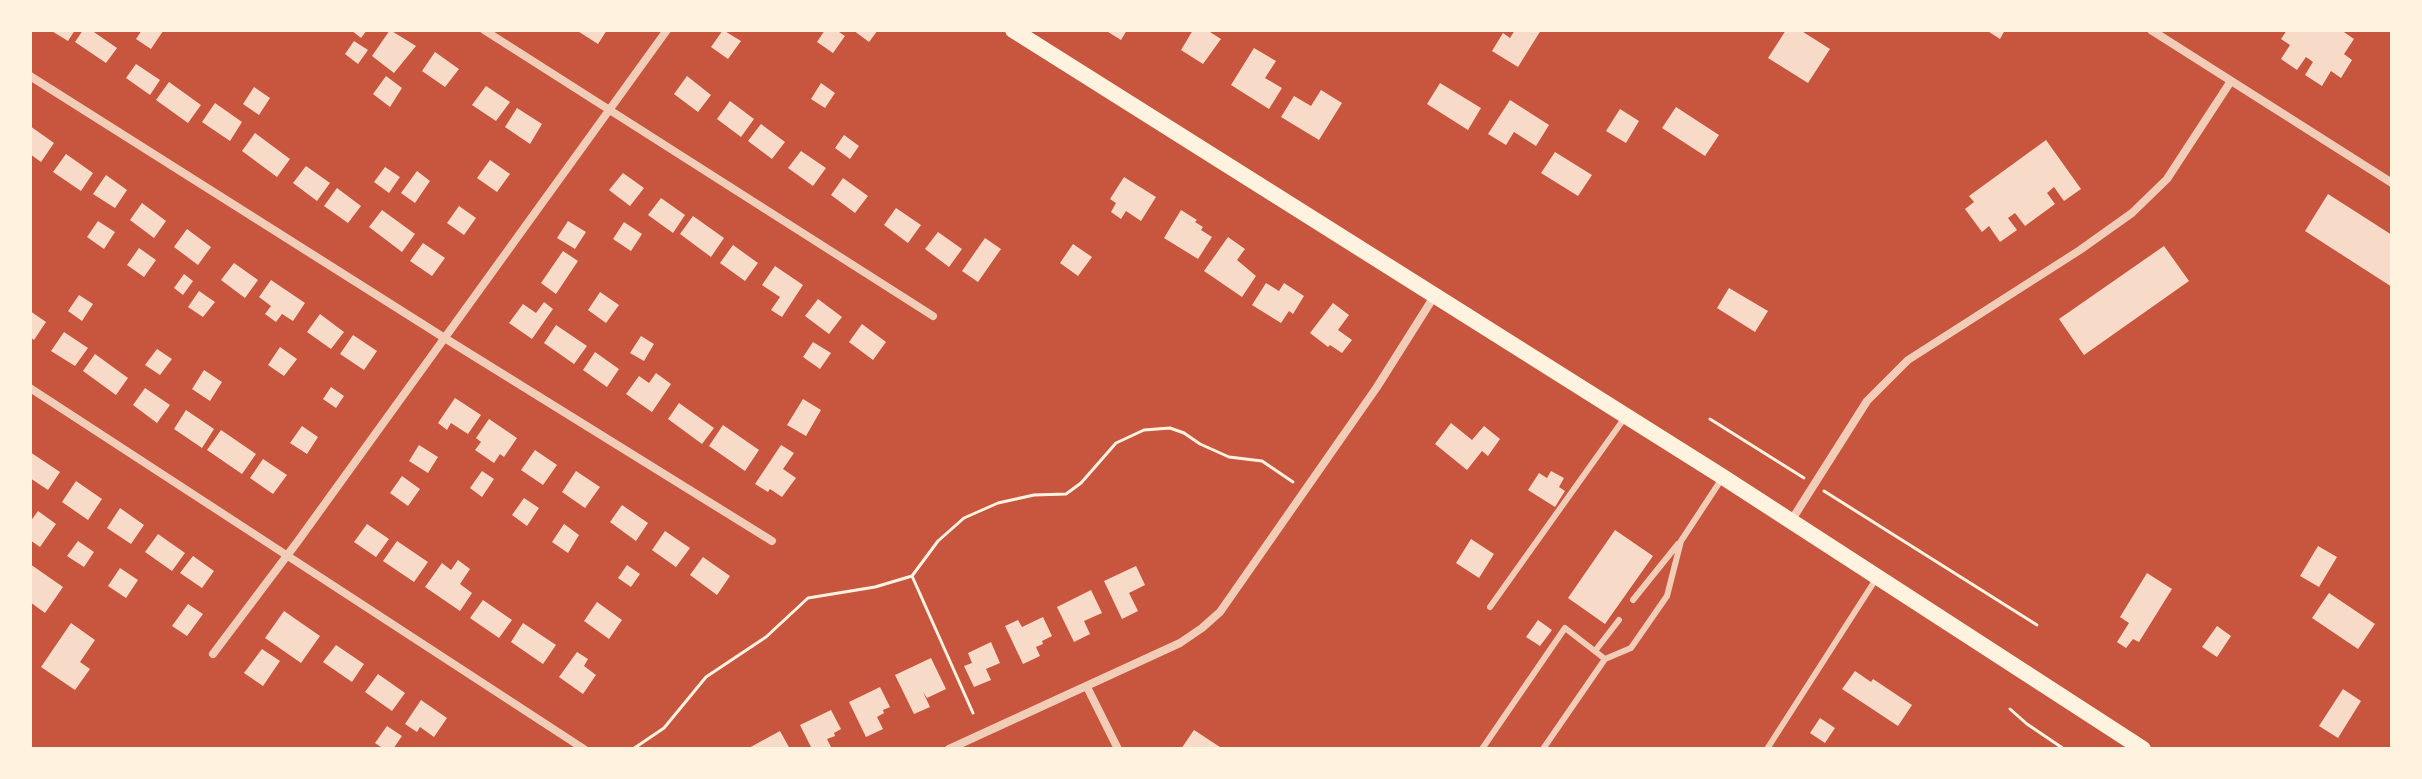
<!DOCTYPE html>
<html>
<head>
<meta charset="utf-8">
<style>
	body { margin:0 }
	#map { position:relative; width:2422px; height:779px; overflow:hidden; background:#c8553d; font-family:Mulish,sans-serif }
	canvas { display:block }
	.frame { position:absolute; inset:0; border:32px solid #fff3e0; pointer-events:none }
</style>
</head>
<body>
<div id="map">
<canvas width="2422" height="779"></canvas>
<div class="frame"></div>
</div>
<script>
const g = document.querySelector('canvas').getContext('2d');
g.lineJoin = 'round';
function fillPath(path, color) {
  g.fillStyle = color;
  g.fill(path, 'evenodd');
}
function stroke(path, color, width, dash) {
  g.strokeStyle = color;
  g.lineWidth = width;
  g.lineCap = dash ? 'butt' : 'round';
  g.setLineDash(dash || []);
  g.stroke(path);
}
fillPath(new Path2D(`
	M50,30H75L68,41Z
	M83,30H91L117,48L106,63L75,42Z
	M142,30L163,31L151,49L136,39Z
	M351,30H367L361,38Z
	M390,30L416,46L394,73L372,56Z
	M576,30H607L598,44Z
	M723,30L741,41L728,59L711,47Z
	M825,30H836L845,36L833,53L817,42Z
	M853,30H878L869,42Z
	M1105,30H1127L1121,40Z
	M1193,30H1211L1210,32L1221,39L1203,64L1181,50Z
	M1515,30H1541L1518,67L1492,51L1503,33L1510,38Z
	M1786,30H1800L1830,49L1808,83L1768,58Z
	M1986,30H2005L2000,39Z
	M2287,30H2341L2354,39L2344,54L2352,60L2341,78L2331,71L2322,86L2305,75L2313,62L2306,57L2297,70L2281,59L2290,45L2281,39Z
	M354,41L368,50L358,64L345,54Z
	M1254,48L1276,61L1265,78L1282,88L1269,109L1231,85Z
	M435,52L459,69L445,87L422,71Z
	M136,64L160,80L150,95L126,78Z
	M386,76L402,88L390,107L373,94Z
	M687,76L711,95L698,112L674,94Z
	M169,82L201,105L188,123L156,100Z
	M821,83L835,93L825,108L811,99Z
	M1440,83L1481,108L1468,130L1427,104Z
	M486,86L510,102L496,121L472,105Z
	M254,87L270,98L259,115L243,104Z
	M1321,90L1342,103L1319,140L1281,117L1294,96L1311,106Z
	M1510,100L1549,125L1536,146L1514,132L1506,145L1488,134Z
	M730,101L754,119L741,137L717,119Z
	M215,103L242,122L230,141L202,122Z
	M1676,107L1719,135L1705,156L1662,128Z
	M517,108L542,124L530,144L505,127Z
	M1620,109L1639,121L1626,143L1606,131Z
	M761,124L785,142L772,159L748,141Z
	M30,126L54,143L41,162L30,154Z
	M255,133L290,159L277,177L242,151Z
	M844,135L859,146L850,159L835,148Z
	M2046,140L2081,189L2064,201L2054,187L2047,193L2055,204L2025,226L2015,213L2008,218L2017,230L2000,242L1989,226L1982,232L1965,209L1974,202L1969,196Z
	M801,151L826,168L813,186L788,168Z
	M1555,152L1592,175L1578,196L1541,173Z
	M66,154L93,173L81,191L53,172Z
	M490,160L510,174L497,192L477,178Z
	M306,166L330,183L317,201L293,183Z
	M385,167L400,177L389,193L374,182Z
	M417,171L430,181L415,203L401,193Z
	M623,173L644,188L630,206L609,190Z
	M106,175L127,190L115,208L93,194Z
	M1124,177L1156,197L1141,221L1126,211L1121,219L1111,212L1116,203L1110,199Z
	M843,178L868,196L855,213L831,195Z
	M337,188L361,206L348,223L324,206Z
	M2328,194L2392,235V287L2305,231Z
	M661,198L685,215L673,233L648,215Z
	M142,203L166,221L154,238L130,220Z
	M459,206L476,218L464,235L447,223Z
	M896,208L921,225L908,243L884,225Z
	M382,210L415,234L402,252L369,227Z
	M1181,210L1197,220L1195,222L1203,227L1201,230L1212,237L1198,259L1164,238Z
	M693,216L724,238L711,257L680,234Z
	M98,221L115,232L104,249L87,237Z
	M568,221L586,232L575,249L557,238Z
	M624,222L642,234L631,251L613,239Z
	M187,229L211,247L198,265L174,247Z
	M938,232L962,249L949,267L925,249Z
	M1228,237L1245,249L1237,260L1256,276L1242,297L1204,271Z
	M985,238L1001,249L978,282L962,271Z
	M423,243L445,258L432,276L410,261Z
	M1073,244L1092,257L1078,276L1060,263Z
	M733,245L758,263L745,281L720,263Z
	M2164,246L2189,281L2084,355L2059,319Z
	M139,248L156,260L144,277L127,265Z
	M563,251L578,261L556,294L541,283Z
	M234,263L258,280L245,298L221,280Z
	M775,266L803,285L782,317L771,310L780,297L762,285Z
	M184,274L193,281L183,295L174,288Z
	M271,280L305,303L293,321L282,314L276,322L265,314L271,306L259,297Z
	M1266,283L1279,291L1284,283L1304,296L1293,314L1289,311L1281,323L1252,305Z
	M1729,288L1768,311L1755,332L1717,308Z
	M199,291L215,302L203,317L188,307Z
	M600,292L619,305L606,323L588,310Z
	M79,295L93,304L82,321L68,311Z
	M818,299L842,317L829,334L805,316Z
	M544,302L553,309L532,339L509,323L523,304L536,313Z
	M1333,303L1349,315L1338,330L1352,340L1342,353L1330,345L1328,347L1310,333Z
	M30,311L46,322L34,340L30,337Z
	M320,314L344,332L331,349L307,332Z
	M862,324L886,342L873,360L849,342Z
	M556,325L587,346L574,364L544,343Z
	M64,332L88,348L75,366L51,351Z
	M353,335L377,351L364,370L340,354Z
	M641,336L654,344L644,361L630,353Z
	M813,342L831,353L820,369L803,357Z
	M280,347L297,359L284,376L268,365Z
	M157,349L172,359L160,375L145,365Z
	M595,352L619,369L607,387L583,370Z
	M95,354L128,378L116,395L83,371Z
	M204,370L222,382L210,401L192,389Z
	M656,373L671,384L652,412L626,394L639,376L649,383Z
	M331,387L344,396L336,408L323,399Z
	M145,388L170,405L157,423L133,405Z
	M455,398L481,415L468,434L451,423L447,430L438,423Z
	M803,399L821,410L806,436L787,425Z
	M679,403L714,428L702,444L668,419Z
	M186,410L214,429L202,448L174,429Z
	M489,419L517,438L504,457L500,454L494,463L475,450L481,442L476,438Z
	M1451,423L1472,440L1484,426L1500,439L1488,456L1482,451L1467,470L1435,444Z
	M723,425L759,450L745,471L709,446Z
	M302,426L318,437L307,454L290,443Z
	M221,430L256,454L242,474L207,450Z
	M419,445L438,457L428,473L409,461Z
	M781,445L794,453L783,469L796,478L782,497L770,489L768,492L755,484Z
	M535,450L557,465L543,485L521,470Z
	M30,452L60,472L48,490L30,478Z
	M263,459L287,475L273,494L250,478Z
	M482,471L494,479L482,497L470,488Z
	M576,471L600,487L585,508L562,492Z
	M1551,471L1564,478L1559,487L1565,491L1555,507L1528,490L1539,473L1547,478Z
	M402,476L420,489L408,506L390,493Z
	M76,481L102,499L88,520L62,502Z
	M524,498L539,508L527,526L512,515Z
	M622,505L648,523L636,541L610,522Z
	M120,508L144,525L131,544L107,528Z
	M38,511L56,524L40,547L30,540V522Z
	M367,524L389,539L376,557L354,542Z
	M564,524L579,535L568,553L552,542Z
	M1615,530L1653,556L1605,624L1568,598Z
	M665,531L690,548L676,567L652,550Z
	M158,534L185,553L172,571L145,552Z
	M1471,539L1494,554L1479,578L1456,563Z
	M78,541L94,552L84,567L67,556Z
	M397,541L428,562L414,582L383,561Z
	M2318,546L2337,557L2319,587L2300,576Z
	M193,556L214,571L202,588L180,573Z
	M703,557L730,576L717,595L690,575Z
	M458,560L470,569L460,584L472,593L460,611L425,587L442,563L451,570Z
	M30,564L63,587L45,613L30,602Z
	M627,565L640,574L631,587L618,578Z
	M1136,566L1145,585L1129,593L1138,611L1122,619L1104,581Z
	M120,568L138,580L126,598L108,586Z
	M2147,573L2172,589L2139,642L2133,639L2126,648L2117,642L2129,623L2120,617Z
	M1091,590L1102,613L1084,621L1090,634L1074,642L1057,607Z
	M2329,593L2375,624L2358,649L2312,618Z
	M483,600L512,620L499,638L470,618Z
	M597,602L622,620L609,639L584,621Z
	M188,604L203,614L187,636L172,626Z
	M284,611L320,636L301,663L265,638Z
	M1043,617L1052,636L1042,641L1043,644L1036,647L1040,656L1023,664L1005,626L1018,620L1022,627Z
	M1538,620L1552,630L1540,646L1526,637Z
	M71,623L95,640L80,662L90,669L75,690L41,667Z
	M523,623L556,645L543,664L511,642Z
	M2217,626L2231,636L2217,657L2202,647Z
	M991,642L1000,663L986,669L991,680L974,687L964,666L972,663L968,653Z
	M336,645L364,664L352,682L323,662Z
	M262,649L280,661L263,686L244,673Z
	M577,652L588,659L584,666L596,675L583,694L559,677Z
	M931,658L946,689L927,698L923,692L930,707L914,714L895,675Z
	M1855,671L1871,682L1873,679L1912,705L1898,726L1842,689Z
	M378,674L405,693L392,711L365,692Z
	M880,687L890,707L883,710L884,713L877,717L883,729L866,737L849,702Z
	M2343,689L2361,701L2338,738L2319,726Z
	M421,700L447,718L434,737L420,727L417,732L405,724Z
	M831,710L841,729L834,733L835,736L827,739L832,749H812L800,725Z
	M1820,718L1835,728L1825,743L1810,733Z
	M387,726L402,736L393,749H384L375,743Z
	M1194,730L1223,749H1181Z
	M780,731L790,749H747Z`), '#f7dbc8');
stroke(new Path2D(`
	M1710,419L1804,478
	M1824,491L2037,625
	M912,576L973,713
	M2010,709L2027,724L2064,749
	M625,749H626
	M633,749L664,728L706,677L766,637L808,598L875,587L912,576L938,541L964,518L998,503L1034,495L1066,494L1081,483L1116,443L1144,430L1170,428L1184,433L1200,444L1229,457L1262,461L1293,482`), '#fff3e0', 3);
stroke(new Path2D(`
	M1633,600L1678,544
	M1490,607L1626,416
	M1595,651L1619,620
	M1482,749L1565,628L1605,659
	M1543,749L1605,659L1631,648L1667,596L1681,541L1723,477
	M1767,749L1876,579`), '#f1ccb7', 6);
stroke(new Path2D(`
	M484,30L933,316
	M2151,30L2392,183
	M30,76L443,337L772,541
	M30,388L584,749
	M1791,521L1867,401L1908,360L2080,250L2132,213L2167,179L2231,81
	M213,654L298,541L667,30
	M1087,687L1118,749
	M949,749L1180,643L1202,628L1220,612L1377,387L1435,295`), '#f1ccb7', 8);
stroke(new Path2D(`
	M1013,30L1723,477L2143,749`), '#fff3e0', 16);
</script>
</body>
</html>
